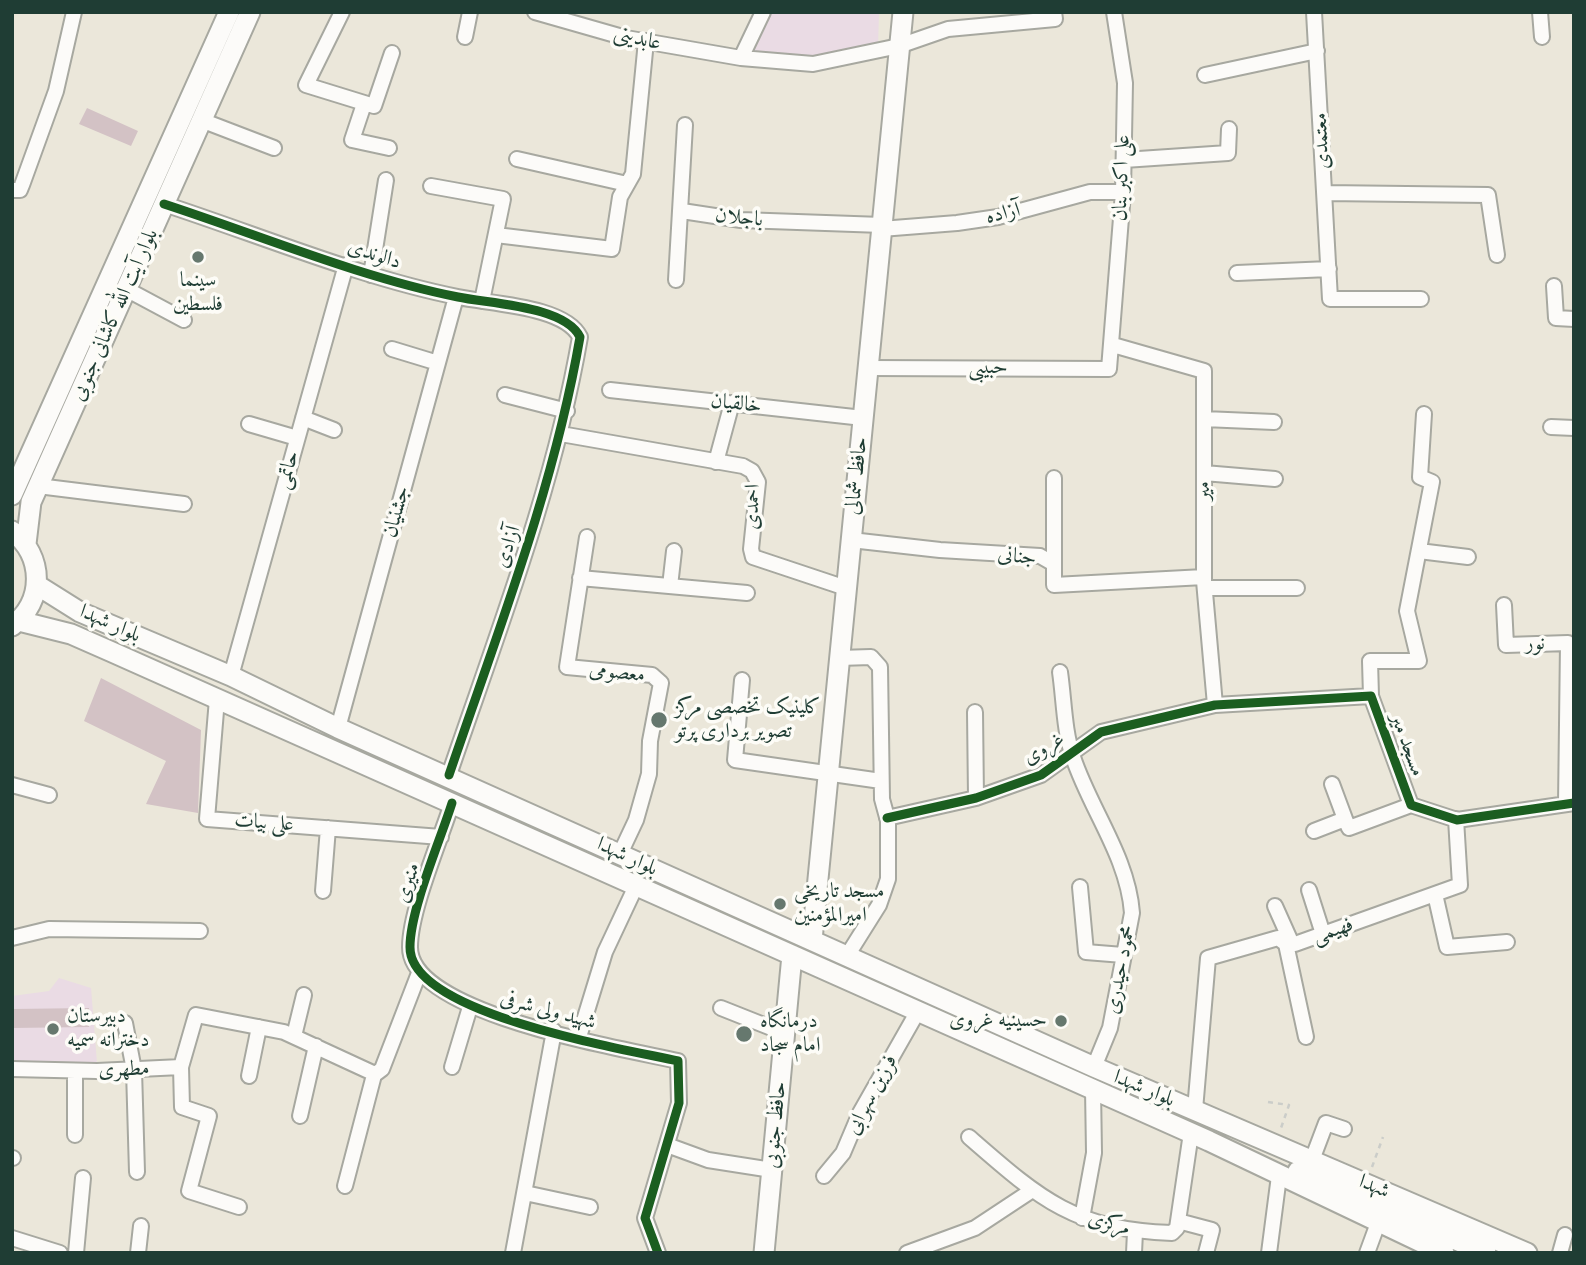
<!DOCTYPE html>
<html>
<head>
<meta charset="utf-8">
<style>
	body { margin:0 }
	#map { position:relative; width:1586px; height:1265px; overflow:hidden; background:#ebe7da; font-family:"IM FELL Great Primer",serif }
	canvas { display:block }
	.frame { position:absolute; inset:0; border:14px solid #1f3d34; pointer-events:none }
</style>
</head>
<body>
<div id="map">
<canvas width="1586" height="1265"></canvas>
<div class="frame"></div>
</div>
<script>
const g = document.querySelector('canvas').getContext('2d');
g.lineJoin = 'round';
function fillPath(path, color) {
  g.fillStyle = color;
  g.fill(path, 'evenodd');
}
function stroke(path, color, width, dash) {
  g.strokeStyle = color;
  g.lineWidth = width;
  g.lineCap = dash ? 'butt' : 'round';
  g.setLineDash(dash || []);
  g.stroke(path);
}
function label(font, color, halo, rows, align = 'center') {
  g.font = font + ' "IM FELL Great Primer",Amiri,serif';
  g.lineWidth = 7;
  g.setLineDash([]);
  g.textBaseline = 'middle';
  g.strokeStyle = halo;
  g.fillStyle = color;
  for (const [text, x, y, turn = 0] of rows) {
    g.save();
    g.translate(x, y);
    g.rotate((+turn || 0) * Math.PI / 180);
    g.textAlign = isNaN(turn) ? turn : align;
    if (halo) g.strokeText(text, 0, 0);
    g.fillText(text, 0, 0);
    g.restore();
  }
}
fillPath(new Path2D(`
	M768,12H879L878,49L812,59L748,50Z
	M59,978L91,988L97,1063L12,1062V996L49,991Z`), '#eadbe4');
fillPath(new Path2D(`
	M87,108L138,131L131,146L79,124Z
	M101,678L201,730L198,813L146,804L166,761L84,721Z
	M89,1008V1027L12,1028V1009Z`), '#d3c2c5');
const minor = new Path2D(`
	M342,12L306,85L374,106L392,53
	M535,12L626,38L741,58L813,64L899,46L948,29L1055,19L1054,12
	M1314,12L1330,299H1421
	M1540,12L1542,37
	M465,37L470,12
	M741,58L763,12
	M1205,75L1317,51
	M364,104L352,140L389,148
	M201,120L274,148
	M517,159L627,184
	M1124,160L1228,153L1229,129
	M431,186L503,199L482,301
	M12,190H20L22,185L56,91L74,12
	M1325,193L1488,195L1497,255
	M164,204C259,235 362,278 458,297C491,304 565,306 580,337C554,488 498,631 449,775
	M682,211L741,220L882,225
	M881,229L957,223L998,217L1090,192H1123
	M496,235L612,249L620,197L633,174L646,41
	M1237,273L1329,269
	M371,275L386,180
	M676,280L685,125
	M1554,286L1556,318L1574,319
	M126,289L184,320
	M1113,345L1204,371V581L1215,705
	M392,349L438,363
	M868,368L1109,369L1123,193L1125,83L1114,12
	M610,390L863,418
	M505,395L567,411
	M303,418L334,430
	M1204,419L1274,422
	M249,424L297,438
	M1551,427L1574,428
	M561,434L743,466L752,471L758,482L751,549L753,557L846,588
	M716,462L732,403
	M1204,473L1275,479
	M38,486L184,504
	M587,537L567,667L652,675L661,683L650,741L649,774L636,820L620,854
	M851,540L940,550L1040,556L1054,564V585L1204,577
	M1419,551L1468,557
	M1054,564V478
	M580,578L747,593
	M670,586L674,551
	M1205,588H1297
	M1504,605L1506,645L1568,643L1566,804
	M839,658L871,657L880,667L882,799L888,821V879L879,905L847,956
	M1060,672C1064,699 1064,731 1073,757C1090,809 1128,857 1132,913L1110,1028L1094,1067
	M231,676L346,265
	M742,680L735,760L881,781
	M1371,696L1370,661H1419L1407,611L1432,482L1420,477L1424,414
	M217,699L207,819L441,837
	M975,712L976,798
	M338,728L456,297
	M1332,784L1345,819
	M12,785L49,795
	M452,803C440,841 410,910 410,947C409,1014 625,1049 678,1061L679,1103L645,1218L658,1253
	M887,818L976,798L1041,775L1101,732L1215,705L1371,696L1411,805L1457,820L1574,803
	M1314,831L1345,819L1349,828L1411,805
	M1080,887L1086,952L1123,955
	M1309,890L1323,934
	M323,891L328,828
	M1435,894L1447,947L1507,942
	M1275,906L1292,944
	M12,938L49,929L200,931
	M1286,944L1306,1037
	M721,1008L784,1033
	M125,1023L134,1070L137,1172
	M294,1036L304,995
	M579,1037L605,952L636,886
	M181,1067L182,1107L209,1116L189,1191L239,1207
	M452,1067L470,1007
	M12,1069L97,1071L181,1067L196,1015L284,1032L375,1074
	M249,1076L259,1027
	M1195,1110L1208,958L1278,938L1286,944H1295L1460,885L1456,819
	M300,1116L316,1046
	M75,1135V1071
	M969,1137C1039,1198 1074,1230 1172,1233L1177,1228L1191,1133
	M667,1145L708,1160L772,1170
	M12,1158H13
	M1312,1160L1326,1123L1344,1129
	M824,1176L843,1153L860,1113L918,1011
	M345,1186L374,1075L382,1069L419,973
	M525,1193L590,1207
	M1082,1218L1094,1153L1093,1089
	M1178,1221L1212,1230L1206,1253
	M12,1238L60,1253
	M76,1253L83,1178
	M138,1253L141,1226
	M513,1253L554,1031
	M907,1253L975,1228L1031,1191
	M1134,1253L1135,1232
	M1269,1253L1279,1176
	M1367,1253L1378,1223
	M1560,1253L1565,1235`);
const major = new Path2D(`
	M12,495L229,12
	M12,531C44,556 45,601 12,626
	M26,544L31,502L250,12
	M37,585L80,612L231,676L338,728L1094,1067L1527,1253
	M19,621L71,634L112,652L1209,1141L1444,1253
	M812,940L903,12
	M1298,1171L1486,1253
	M764,1253L792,955`);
stroke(minor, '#a7a8a0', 18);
stroke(major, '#a7a8a0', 23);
stroke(new Path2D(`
	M1268,1102L1289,1105L1281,1128
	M1372,1167L1383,1137`), '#cbcdc9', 2.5, [5, 5]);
stroke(minor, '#fcfbf9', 14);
stroke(major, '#fcfbf9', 19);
stroke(new Path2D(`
	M164,204C259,235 362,278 458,297C491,304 565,306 580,337C554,488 498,631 449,775
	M452,803C440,841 410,910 410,947C409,1014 625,1049 678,1061L679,1103L645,1218L658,1253
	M887,818L976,798L1041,775L1101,732L1215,705L1371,696L1411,805L1457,820L1574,803`), '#1b5e20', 9);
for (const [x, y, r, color] of [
	[198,257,7,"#66786e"],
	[659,720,9,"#66786e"],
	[780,904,7,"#66786e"],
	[1061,1021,7,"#66786e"],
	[53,1029,7,"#66786e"],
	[744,1034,9,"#66786e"]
]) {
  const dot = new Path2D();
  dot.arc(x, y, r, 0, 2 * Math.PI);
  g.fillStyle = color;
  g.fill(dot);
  stroke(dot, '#fdfcf7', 2.5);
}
label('21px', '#1f3d34', '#fdfcf7', [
	["عابدینی",637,39,12],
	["معتمدی",1322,141,-93],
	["علی اکبر بنان",1122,178,-88],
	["آزاده",1003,214,-13],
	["باجلان",739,218,6],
	["دالوندی",374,255,18],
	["بلوار آیت الله کاشانی جنوبی",115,315,-66],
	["حبیبی",988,368],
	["خالقیان",736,404,6],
	["حاتمی",288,470,-74],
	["حافظ شمالی",857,476,-84],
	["میر",1204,491,-90],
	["احمدی",753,507,-88],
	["جشنیان",397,512,-75],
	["آزادی",508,547,-71],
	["جنانی",1017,557,7],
	["بلوار شهدا",110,624,24],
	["نور",1535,644,-1],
	["معصومی",617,673,6],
	["مسجد میر",1407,745,70],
	["غروی",1044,749,-30],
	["علی بیات",264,823,4],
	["بلوار شهدا",627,857,25],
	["منیری",408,883,-72],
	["فهیمی",1333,931,-19],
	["محمود حیدری",1121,970,-79],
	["شهید ولی شرفی",548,1011,15],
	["مطهری",124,1070,-2],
	["بلوار شهدا",1144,1089,23],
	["فرزین سهرابی",872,1095,-62],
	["حافظ جنوبی",776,1125,-85],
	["شهدا",1374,1187,23],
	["مرکزی",1109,1224,15]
]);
label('21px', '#1f3d34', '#fdfcf7', [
	["سینما",198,281,"center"],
	["فلسطین",198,305,"center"],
	["کلینیک تخصصی مرکز",675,708],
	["تصویر برداری پرتو",675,732],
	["مسجد تاریخی",794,892],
	["امیرالمؤمنین",794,916],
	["دبیرستان",67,1017],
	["دخترانه سمیه",67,1041],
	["حسینیه غروی",1047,1021,"right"],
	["درمانگاه",760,1022],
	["امام سجاد",760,1046]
], 'left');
</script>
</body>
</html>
